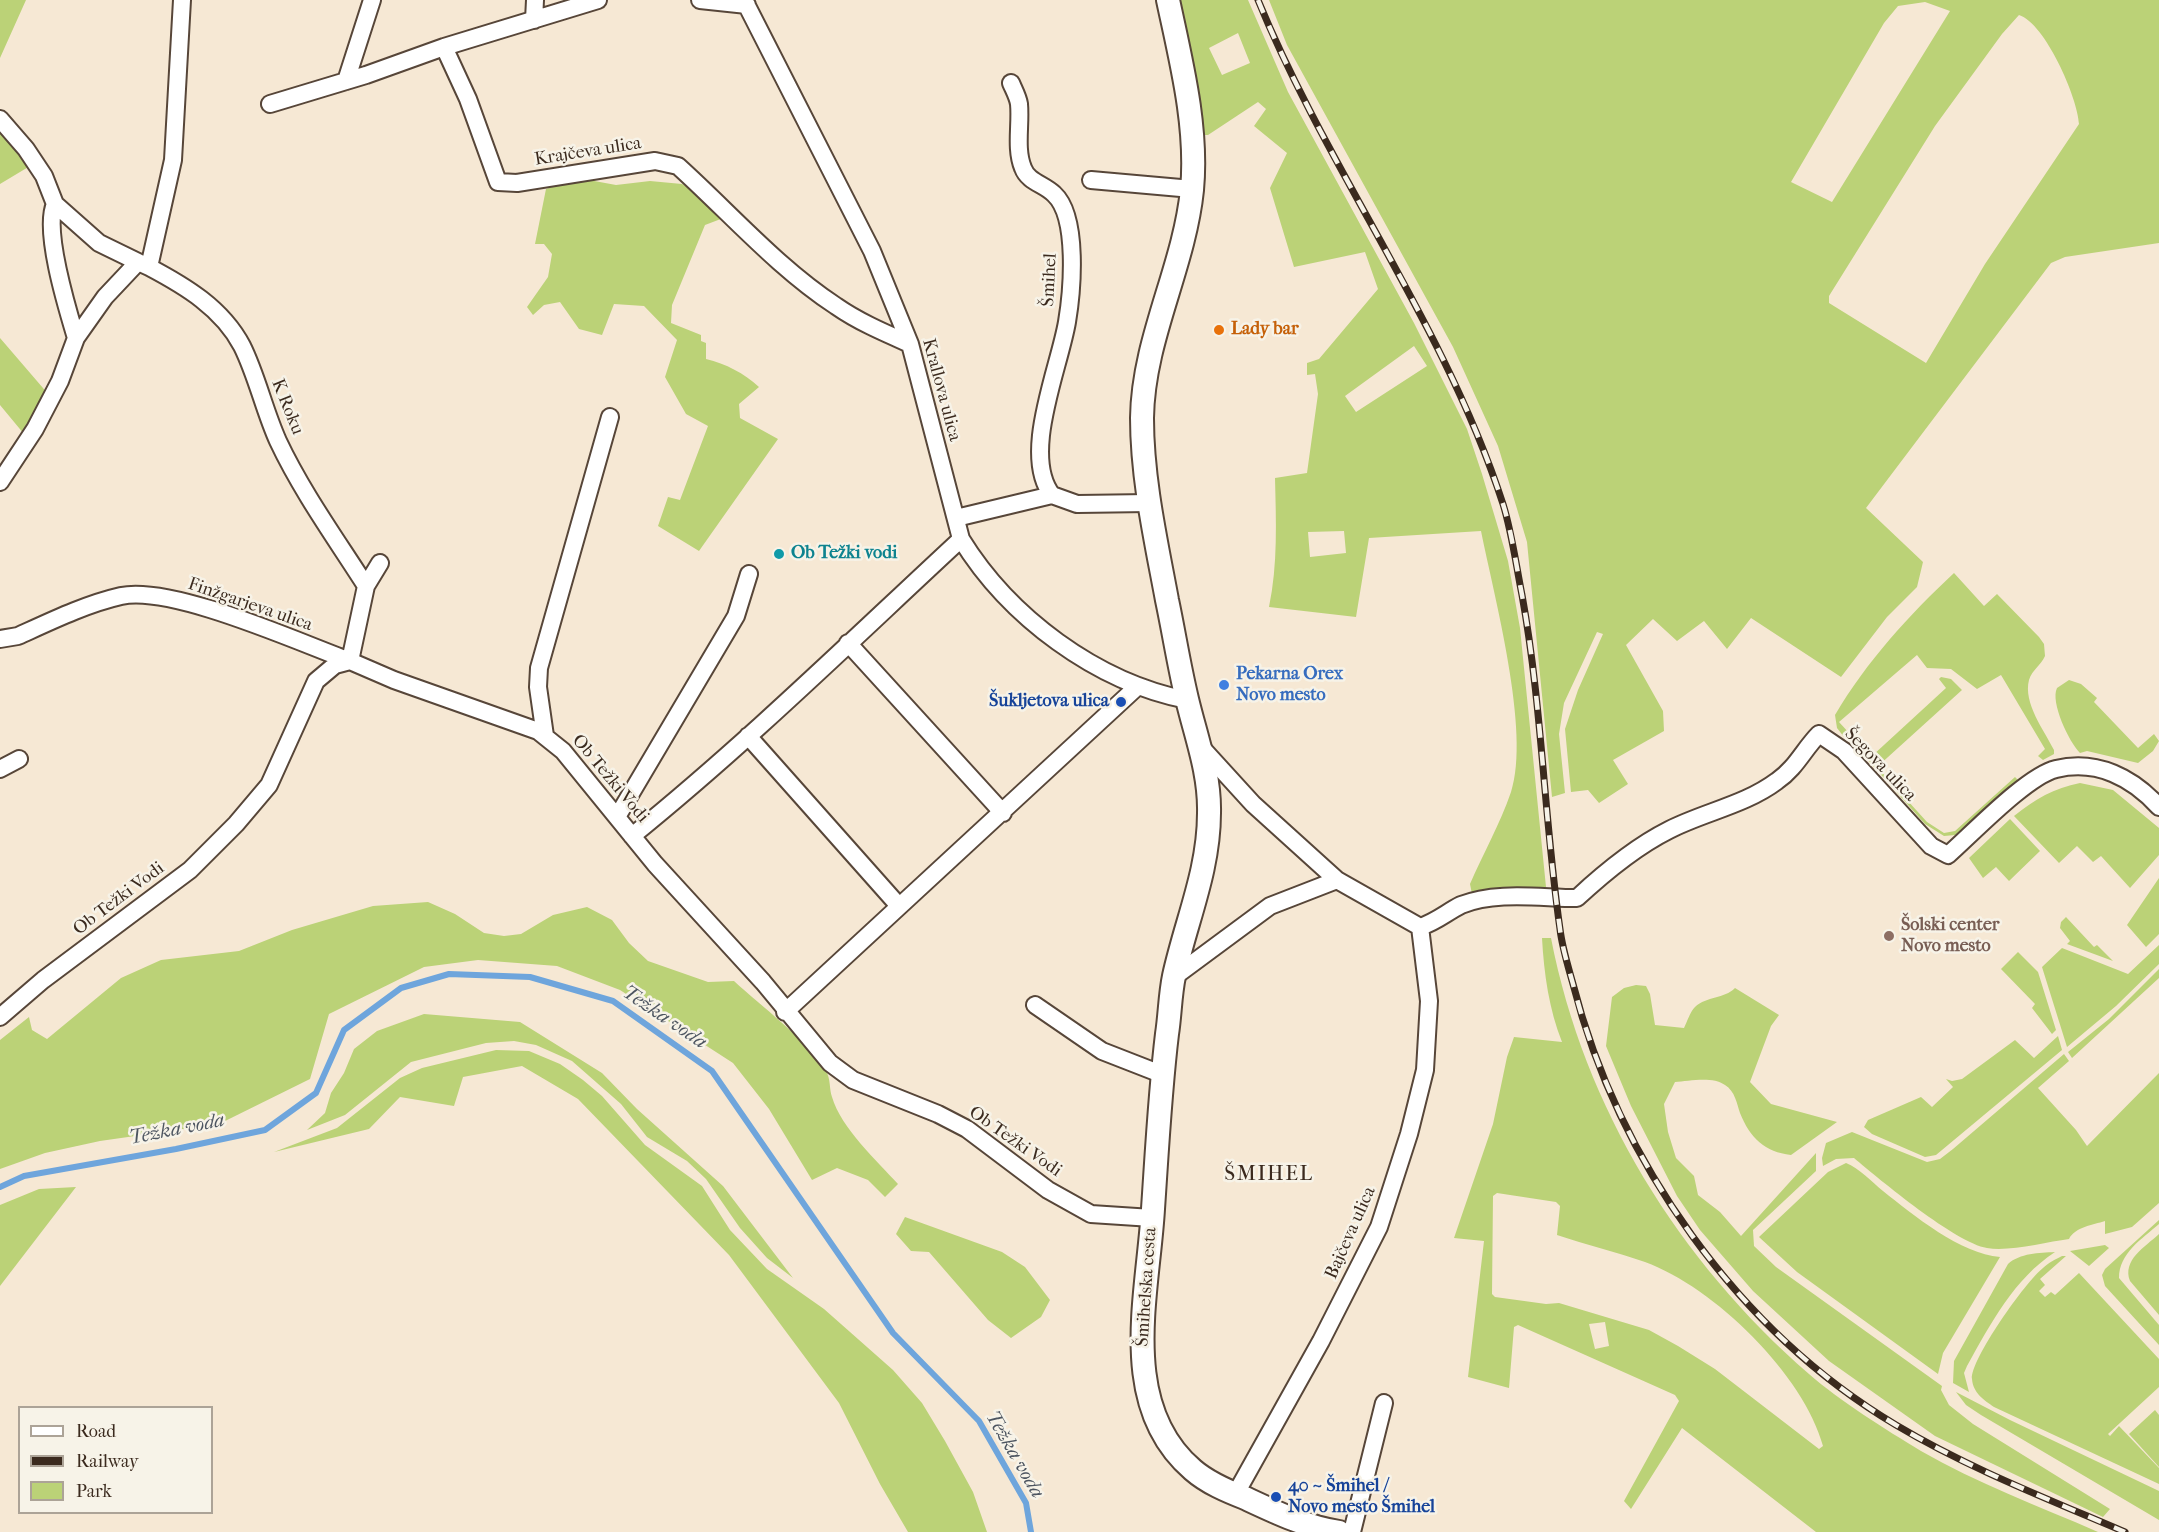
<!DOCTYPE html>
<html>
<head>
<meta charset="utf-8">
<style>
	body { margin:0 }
	#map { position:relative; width:2159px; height:1532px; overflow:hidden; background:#f6e8d4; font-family:"IM FELL French Canon",serif }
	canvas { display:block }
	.legend { position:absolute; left:18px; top:1406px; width:195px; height:108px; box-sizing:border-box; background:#f7f3e8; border:2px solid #aca397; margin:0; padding:8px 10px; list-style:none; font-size:18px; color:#3b2a1e }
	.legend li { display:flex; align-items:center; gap:12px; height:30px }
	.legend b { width:30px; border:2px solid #aca397 }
</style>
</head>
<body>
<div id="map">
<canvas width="2159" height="1532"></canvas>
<ul class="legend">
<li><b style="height:8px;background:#fff"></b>Road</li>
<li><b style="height:8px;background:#3b2a1e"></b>Railway</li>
<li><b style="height:16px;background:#bbd277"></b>Park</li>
</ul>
</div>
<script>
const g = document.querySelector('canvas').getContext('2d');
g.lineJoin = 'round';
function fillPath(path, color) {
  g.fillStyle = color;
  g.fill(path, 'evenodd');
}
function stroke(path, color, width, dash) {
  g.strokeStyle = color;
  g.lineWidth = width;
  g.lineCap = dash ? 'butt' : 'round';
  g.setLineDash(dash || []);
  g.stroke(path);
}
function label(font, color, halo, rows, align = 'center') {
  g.font = font + ' "IM FELL French Canon",serif';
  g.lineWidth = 5;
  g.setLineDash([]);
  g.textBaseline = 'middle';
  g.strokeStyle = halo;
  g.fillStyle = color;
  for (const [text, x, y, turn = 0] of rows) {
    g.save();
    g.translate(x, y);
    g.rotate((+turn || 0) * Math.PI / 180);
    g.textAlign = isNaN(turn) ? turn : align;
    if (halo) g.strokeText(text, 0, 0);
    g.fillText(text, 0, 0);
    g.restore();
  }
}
fillPath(new Path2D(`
	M0,0H26L0,58Z
	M1180,0H1248L1288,92L1414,323L1467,429L1482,474L1508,561L1520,628L1546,887L1529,891L1499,889L1472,894L1470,884C1483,854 1500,824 1511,792C1531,732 1494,596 1481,531L1369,538L1356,617L1269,607C1278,564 1276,521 1275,478L1307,473L1318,394L1315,374L1307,375V363L1319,359L1378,289L1365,252L1294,267L1270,188L1287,153L1254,126L1266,109L1258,102L1208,135H1202ZM1238,33L1250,63L1222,75L1209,48ZM1414,346L1427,366L1356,412L1345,396ZM1344,531L1346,553L1310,557L1308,532Z
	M1269,0H2159V243L2065,257L2051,263L1866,508L1923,562L1917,587L1887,617L1841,677L1751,618L1727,649L1704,621L1677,641L1653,619L1626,645L1663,711L1664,731L1613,760L1628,784L1599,803L1588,790L1571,792L1565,729L1578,690L1603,634L1597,632L1564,703L1559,734L1565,793L1552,797L1527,542L1498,446L1453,347L1287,45ZM1925,2L1950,11L1832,202L1791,182L1884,23L1898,6ZM2019,15C2045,23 2078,98 2079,124L1985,264L1926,363L1829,303V296L1935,126L2002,34Z
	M0,130L30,166L0,184Z
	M578,178L616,185L650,181L682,184L712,202L726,217L705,225L672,305L671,323L701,335V341L706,343V359C726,364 744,373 759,387L739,404L740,418L778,439L699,551L658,526L668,497L680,500L708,426L686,414L665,377L677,340L644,306L614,304L602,335L579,329L560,302L544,305L533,315L527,307L548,277L552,254L544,244H535L546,189Z
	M0,338L49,395L24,434L0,405Z
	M1954,573L1984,606L1997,594L2039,637L2044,644L2045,656C2041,665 2032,670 2029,680C2023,703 2044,730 2054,750V754L2043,760L2038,756L2045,749L2001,675L1977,689L1951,669L1927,668L1917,655L1839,722L1850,734L1844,737L1837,728L1835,715C1867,661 1909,615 1954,573Z
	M1941,677L1951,679L1962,690L1877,767L1927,822L1944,833L1955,831L2015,777L2018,780L1964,829L1955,835L1944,836L1925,824L1859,750L1864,748L1872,756L1946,688L1939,679Z
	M2069,680L2081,684L2097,698L2094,702L2138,748L2154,734L2159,741L2153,751L2138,763L2087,751L2080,753C2069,742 2050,702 2057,688Z
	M2080,783L2113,790L2159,828V855L2130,888L2101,856L2093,862L2077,846L2059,863L2014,816C2035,799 2054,788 2080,783Z
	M2010,819L2040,851L2009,881L1996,867L1983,878L1969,858Z
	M2159,878V934L2146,947L2127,925Z
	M428,902L455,914L484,933L504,936L521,934L553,915L587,907L612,920L629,943L648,961L708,982L734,981C760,1005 808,1041 826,1071C831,1080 829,1088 832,1097C841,1128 877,1161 898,1184L885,1197L868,1180L837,1168L812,1180L769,1109L733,1063L620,990L557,966L478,960L424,967L329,1014L310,1079L219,1124L100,1141L45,1153L0,1169V1040L29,1017L32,1030L47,1039L121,978L161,960L239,951L292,930L373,906Z
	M2066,917L2094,947L2097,945L2113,961L2067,944L2070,941L2060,928L2061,922Z
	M1542,938H1551C1584,1108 1679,1261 1809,1374C1841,1402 1885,1429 1921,1451C1976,1483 2039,1506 2098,1532H1816L1682,1428L1631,1509L1624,1501L1679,1401L1675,1395L1518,1325L1514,1327L1509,1388L1468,1377L1484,1241L1454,1238L1493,1124L1507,1057L1514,1037L1562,1042C1549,1009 1544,974 1542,938ZM1497,1193L1556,1202L1560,1206L1557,1235C1586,1245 1617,1252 1645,1262C1714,1287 1804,1375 1823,1446L1819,1449L1715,1369L1678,1346L1649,1330L1559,1303L1546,1304L1495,1297L1492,1294L1493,1196ZM1605,1322L1609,1346L1595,1349L1589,1324Z
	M2159,945V964L2116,1006L2067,1047L2042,967L2062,948L2128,974Z
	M2018,952L2038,972L2056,1030L2052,1034L2032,1008L2035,1004L2001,969Z
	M2159,969V978L2072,1058L2068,1052L2109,1019Z
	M1636,985L1646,986L1650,994L1655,1025L1684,1028C1687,1022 1690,1012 1695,1007C1707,996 1724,999 1735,988L1779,1015L1771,1026L1750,1082L1771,1104L1837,1122L1791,1155C1765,1152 1750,1138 1740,1113C1737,1104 1735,1091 1725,1085C1713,1076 1689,1081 1675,1082L1664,1104L1668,1132L1676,1158L1694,1176L1698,1195L1720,1212L1741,1236L1816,1153V1171L1753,1230L1754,1246L1776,1267L1942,1386L1941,1390L1949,1405L1973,1424L2110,1509L2103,1517L1935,1436L1829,1361L1753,1291L1700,1230L1677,1196L1631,1106L1606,1046L1612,997L1624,988Z
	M424,1014L520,1022L602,1073L637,1109L723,1186L793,1278L767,1258L740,1228L706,1179L687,1161L647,1137L621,1104L572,1061L536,1045L514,1041L486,1043L411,1062L345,1115L307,1130L325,1113L331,1093L344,1073L354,1049L377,1031Z
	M2058,1036L2062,1050L1936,1155L1925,1157L1872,1134L1864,1127L1868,1120L1921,1097L1932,1107L1953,1087L1946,1079L1952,1081L1962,1079L2015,1040L2034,1058Z
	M496,1050L529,1051L560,1064L583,1080L602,1096L645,1145L702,1186L730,1230L767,1269L824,1309L893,1370L922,1403L945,1441L973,1492L987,1532H908L880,1484L839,1403L729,1255L578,1099L522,1066L463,1077L454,1106L400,1097L369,1129L274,1152L337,1128L400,1078L422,1068Z
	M2064,1054L2069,1061L2038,1088L2076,1130L2087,1146L2159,1073V1203L2132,1227L2105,1234V1221C2093,1225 2075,1227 2069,1239C2046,1242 2009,1252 1987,1248C1956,1243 1880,1180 1854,1158L1836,1159L1823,1166L1822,1158L1826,1143L1852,1132L1927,1162L1940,1159L1953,1149Z
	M1846,1163C1859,1168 1872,1182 1883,1191C1913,1215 1961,1254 2000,1257L1943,1353L1938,1374L1797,1272L1759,1237L1828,1172Z
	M76,1187L0,1286V1205L39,1189Z
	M905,1217L1002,1252L1025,1267L1050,1300L1041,1317L1011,1338L988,1320L929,1252L911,1251L896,1234Z
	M2159,1220V1224C2142,1239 2119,1253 2119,1278L2159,1325V1345L2105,1286L2102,1275L2105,1269Z
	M2159,1234V1315L2130,1281C2122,1260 2145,1247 2159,1234Z
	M2105,1245L2109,1248L2089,1266L2070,1251Z
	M2055,1252C2014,1279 1991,1323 1967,1366L1964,1373L1969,1392L1953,1383L1954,1361L2008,1264C2020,1253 2039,1253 2055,1252Z
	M2062,1256H2066L2040,1279L2045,1285L2039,1291L2045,1297L2051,1292L2055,1295L2079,1273L2159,1359V1387L2108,1434L2110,1436L2119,1426L2159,1468V1484L1994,1407C1984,1400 1973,1393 1972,1379C1970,1360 2026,1281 2043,1268C2048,1263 2056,1259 2062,1256Z
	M1956,1392L2010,1420L2159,1491V1520L1981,1415L1966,1405Z
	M2155,1410L2159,1415V1467L2129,1434Z`), '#bbd277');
stroke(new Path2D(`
	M0,1187L24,1176L176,1149L265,1130L316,1093L344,1030L401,988L449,974L530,977L613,1001L712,1071L893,1333L979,1421L1026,1503L1031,1532`), '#6ea5dc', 6);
const street = new Path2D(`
	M182,0L173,160L149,267C185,286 222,308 242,346C257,376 264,410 278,441C302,492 336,539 366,586
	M700,0L747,5
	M744,0L872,251L910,344L961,539C1009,617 1096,682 1187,700
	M534,20L535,0
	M444,47L468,99L498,182L517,183L655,161L678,166C730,213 778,268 836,306C859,322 885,333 910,344
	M346,81L372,0
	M1011,83C1014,90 1018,97 1019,104C1021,124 1015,149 1023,168C1028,182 1044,184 1054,194C1079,217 1072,292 1067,322C1059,369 1021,455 1052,495
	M270,104L366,75L444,47L598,0
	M0,119L26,149L44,176L55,204L99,243L138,262
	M1091,180L1192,189
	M55,204C43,230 67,308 76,338
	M0,482L35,429L60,381L76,338L105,297L138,262L149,267
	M956,518L1052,495L1077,504L1149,503
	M0,639L18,636C51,621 86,604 121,596C172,585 298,642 350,661L366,586L380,563
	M848,643L1003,813
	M545,736L538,687L539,668L610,417
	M748,736L899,906
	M1201,747L1253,804L1337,880L1420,927C1436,922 1447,912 1461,905C1496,891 1540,898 1577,898C1605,872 1635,847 1669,830C1704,812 1745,805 1777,781C1796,768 1804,749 1819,734L1844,751L1931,846L1948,855C1973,833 2027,776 2056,769C2097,759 2133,778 2159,807
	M0,769L19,759
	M617,817L736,616L749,574
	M632,836C747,743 853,639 961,539
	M1174,977L1270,906L1337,880
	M1035,1005L1102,1051L1161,1074
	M785,1012L1138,686
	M0,1017L43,980L190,870L236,824L269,785L316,681L335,665L350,661L394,680L538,731L563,751L655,864L763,982L830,1063L853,1080L938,1114L967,1129L1048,1190L1091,1214L1152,1218
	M1235,1495L1321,1341L1379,1227L1409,1134L1425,1070L1429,1001L1420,927
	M1352,1532L1384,1403`);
const secondary = new Path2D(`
	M1168,0C1181,61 1198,127 1192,190C1184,268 1143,339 1142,418C1142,479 1156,541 1167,600C1174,633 1179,666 1187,699C1196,737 1210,773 1209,813C1209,871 1186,921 1174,976C1170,995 1170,1015 1167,1034C1160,1092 1157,1150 1153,1209C1148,1295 1117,1405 1193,1470C1208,1483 1227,1491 1245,1498C1275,1512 1306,1527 1339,1532`);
stroke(street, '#574639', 20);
stroke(secondary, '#574639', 26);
stroke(street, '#fff', 16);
stroke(secondary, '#fff', 22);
const rail = new Path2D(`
	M1258,0C1329,173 1445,325 1503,504C1512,533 1516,565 1522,595C1542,705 1544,818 1560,929C1562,947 1568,966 1573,984C1618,1161 1738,1331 1896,1425C1968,1468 2048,1499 2125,1532`);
stroke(rail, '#3b2a1e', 7);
stroke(rail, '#f7f3e8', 4.5, [14]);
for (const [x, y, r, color] of [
	[1219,330,6,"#e8710a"],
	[779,554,6,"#0f9aa8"],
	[1224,685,6,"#3f7fe0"],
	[1121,702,6,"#1a4fb4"],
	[1889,936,6,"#8d6e63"],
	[1276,1497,6,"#1a4fb4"]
]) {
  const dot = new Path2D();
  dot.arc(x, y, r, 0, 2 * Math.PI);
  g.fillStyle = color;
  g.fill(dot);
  stroke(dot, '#f7f3e8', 2);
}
label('18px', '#3b2a1e', '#f7f3e8', [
	["Krajčeva ulica",588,152,-9],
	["Šmihel",1050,280,-87],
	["Krallova ulica",941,390,75],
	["K Roku",287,407,68],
	["Finžgarjeva ulica",250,605,19],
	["Šegova ulica",1880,765,46],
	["Ob Težki Vodi",610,779,50],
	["Ob Težki Vodi",119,899,-37],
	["Ob Težki Vodi",1015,1142,35],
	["Bajčeva ulica",1351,1233,-66],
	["Šmihelska cesta",1147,1287,-86]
]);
label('bold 18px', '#c56008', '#f7f3e8', [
	["Lady bar",1231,330]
], 'left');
label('bold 18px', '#0d838f', '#f7f3e8', [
	["Ob Težki vodi",791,554]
], 'left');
label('bold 18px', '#366cbe', '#f7f3e8', [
	["Pekarna Orex",1236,675],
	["Novo mesto",1236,696]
], 'left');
label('bold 18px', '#164399', '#f7f3e8', [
	["Šukljetova ulica",1109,702],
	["40 ~ Šmihel /",1288,1487,"left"],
	["Novo mesto Šmihel",1288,1508,"left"]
], 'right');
label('bold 18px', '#785e54', '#f7f3e8', [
	["Šolski center",1901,926],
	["Novo mesto",1901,947]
], 'left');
label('italic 20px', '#4d5560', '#f7f3e8', [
	["Težka voda",664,1018,34],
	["Težka voda",177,1130,-11],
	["Težka voda",1014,1455,60]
]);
g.letterSpacing = '1.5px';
label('21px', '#3b2a1e', '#f7f3e8', [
	["ŠMIHEL",1269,1175]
]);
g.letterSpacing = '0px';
</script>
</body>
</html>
